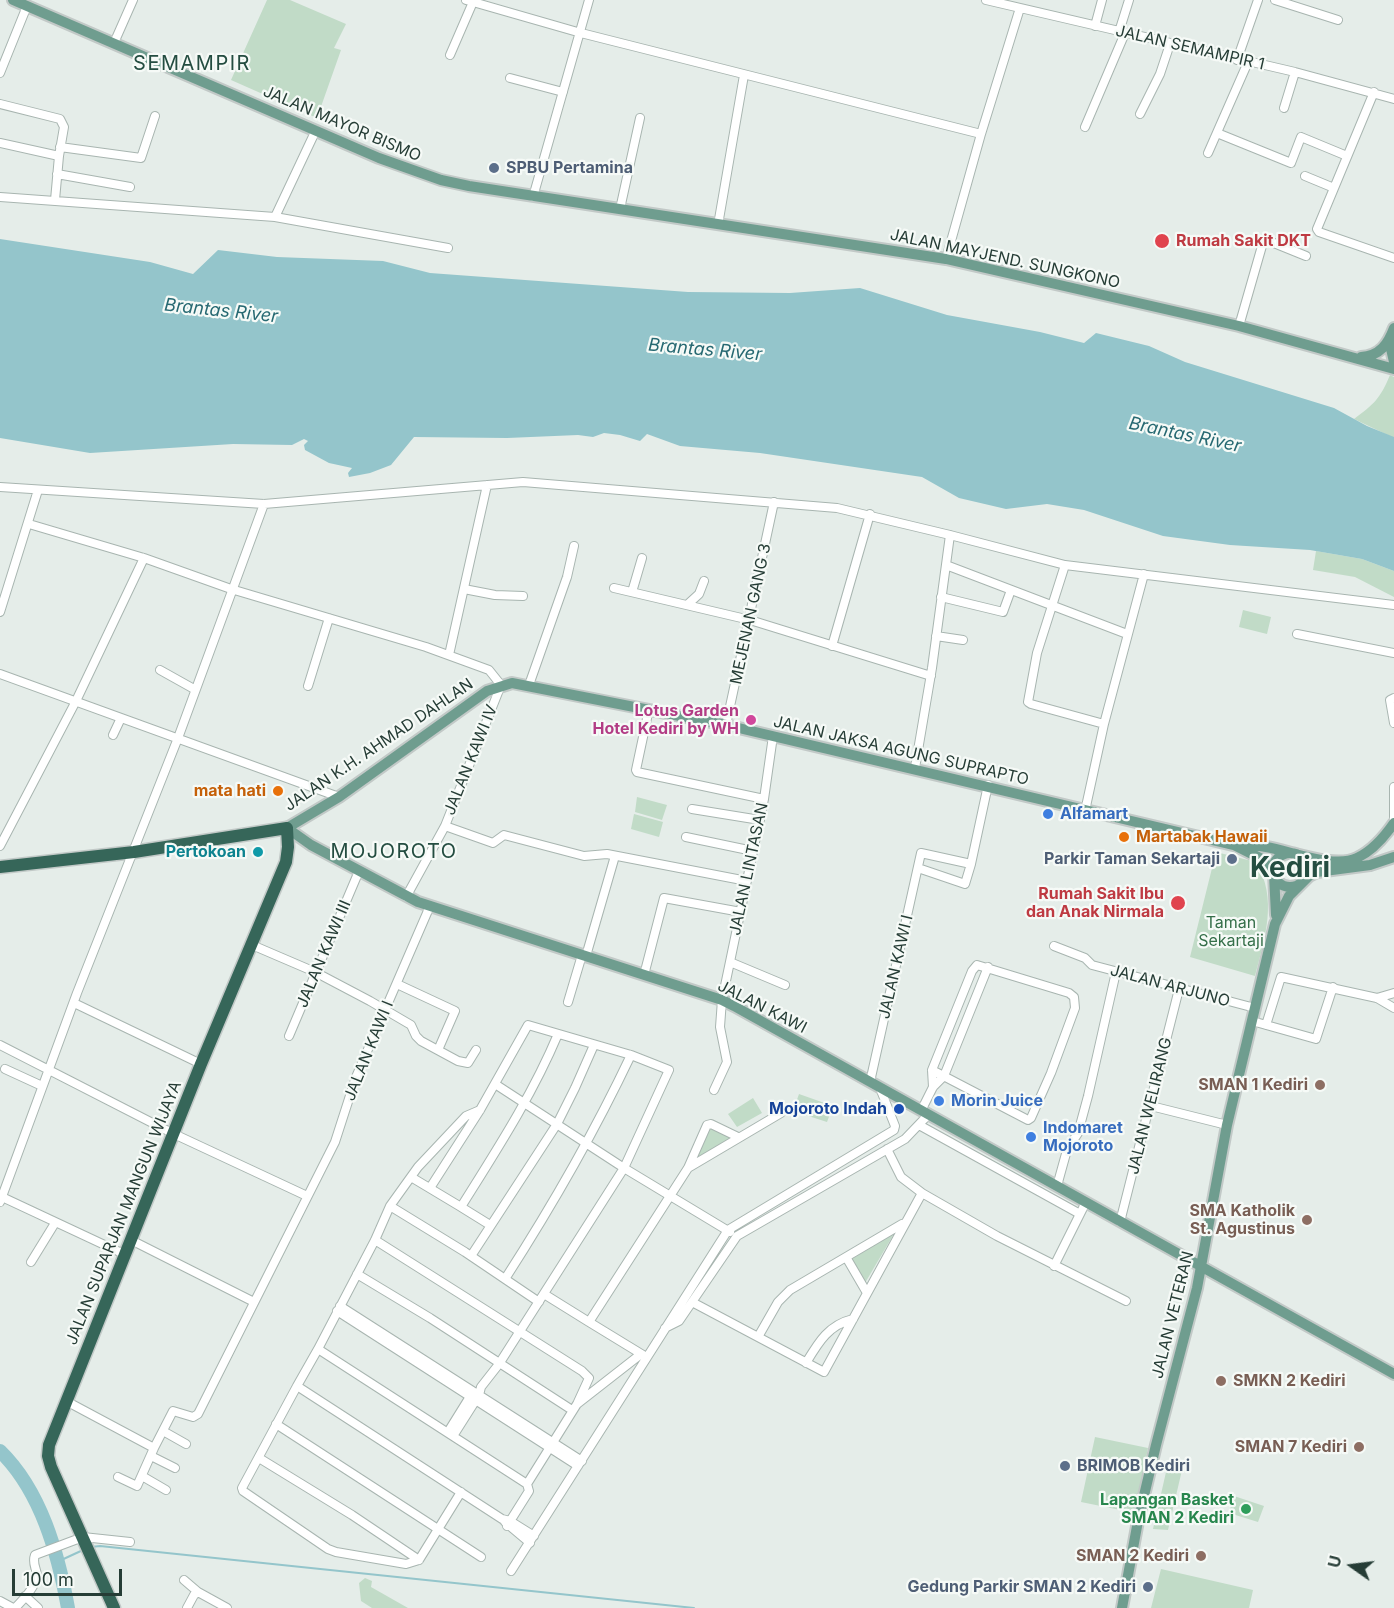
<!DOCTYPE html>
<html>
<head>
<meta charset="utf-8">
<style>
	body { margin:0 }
	#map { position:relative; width:1394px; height:1608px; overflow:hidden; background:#e5ede9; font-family:Inter,sans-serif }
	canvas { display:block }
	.north { position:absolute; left:1322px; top:1536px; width:60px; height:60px; -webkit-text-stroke:4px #f6faf7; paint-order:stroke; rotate:284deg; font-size:16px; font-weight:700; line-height:24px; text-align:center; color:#263d36 }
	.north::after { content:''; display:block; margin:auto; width:21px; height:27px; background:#263d36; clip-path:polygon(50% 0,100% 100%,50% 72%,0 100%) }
	.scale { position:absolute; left:12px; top:1569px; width:110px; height:27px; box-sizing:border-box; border:3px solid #263d36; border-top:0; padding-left:8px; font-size:18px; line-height:21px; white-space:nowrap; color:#263d36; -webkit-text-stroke:4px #f6faf7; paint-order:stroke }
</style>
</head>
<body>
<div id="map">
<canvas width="1394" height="1608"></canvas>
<div class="north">U</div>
<div class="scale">100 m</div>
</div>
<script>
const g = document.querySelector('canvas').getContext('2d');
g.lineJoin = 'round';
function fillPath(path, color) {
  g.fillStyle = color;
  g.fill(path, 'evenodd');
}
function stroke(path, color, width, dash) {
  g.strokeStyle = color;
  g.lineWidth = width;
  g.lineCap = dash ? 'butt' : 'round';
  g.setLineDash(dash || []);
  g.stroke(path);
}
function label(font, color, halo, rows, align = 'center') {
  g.font = font + ' Inter,sans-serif';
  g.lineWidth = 4.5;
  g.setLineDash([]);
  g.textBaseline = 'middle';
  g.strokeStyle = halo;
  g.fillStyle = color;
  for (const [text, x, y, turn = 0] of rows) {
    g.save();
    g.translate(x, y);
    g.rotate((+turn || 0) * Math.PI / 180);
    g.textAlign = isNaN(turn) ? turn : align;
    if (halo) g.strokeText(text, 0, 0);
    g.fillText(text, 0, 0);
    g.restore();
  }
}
fillPath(new Path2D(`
	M267,0H290L346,24L334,48L341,50L317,118L231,80Z
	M1390,375L1394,377V438L1354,419C1374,404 1380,399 1390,375Z
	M1316,551L1362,559L1394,571V597L1355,577L1313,570Z
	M1243,610L1271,617L1267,634L1239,627Z
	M637,797L667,805L662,820L635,812Z
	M634,814L663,822L659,837L631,829Z
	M1216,852L1256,862C1278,899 1265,937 1255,976L1190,957Z
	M799,1094L833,1106L827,1122L793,1111Z
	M753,1098L762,1113L737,1127L728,1114Z
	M710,1127L733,1137L694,1162Z
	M895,1232L865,1283L852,1259Z
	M1095,1437L1148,1448L1135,1513L1081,1502Z
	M1169,1459L1182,1470L1168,1530L1153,1529Z
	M1234,1496L1264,1506L1258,1522L1229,1513Z
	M1161,1569L1253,1590L1249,1608H1151Z
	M365,1578L372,1581L371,1587L408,1608H372L361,1601L359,1583Z`), '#c1dbc7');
fillPath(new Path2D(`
	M0,239L150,262L193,274L218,250L277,257L383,261L430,273L688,292L790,293L860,288L947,315L1040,332L1084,343L1096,333L1149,346L1185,362L1334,408L1367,426L1394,437V571L1362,559L1310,550L1230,545L1163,536L1084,510L1047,504L1006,509L959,498L922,477L760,453L680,446L647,434L640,441L620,435L604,433L593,437L578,435L507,438L414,437L391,465L370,473L349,477L348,473L352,468L329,463L305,450L304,445L308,441L304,439L292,445L233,444L90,453L0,438Z`), '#94c5cb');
stroke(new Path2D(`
	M91,1547L100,1546L694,1608
	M57,1562L83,1550`), '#94c5cb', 2);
stroke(new Path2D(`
	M0,1451C41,1491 58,1553 68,1608`), '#94c5cb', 14);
const minor = new Path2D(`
	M466,0L581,33L981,134L946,259
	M986,0L1295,72L1394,99
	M1275,0L1338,20
	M1095,26L1102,0
	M1119,32L1129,0
	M114,43L133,0
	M450,55L473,2
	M1237,60L1258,0
	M0,73L27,6
	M510,78L563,92
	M1374,92L1317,229L1319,232L1394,258
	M0,104L60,119L64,127L59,156L55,200
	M1284,108L1295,72
	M1140,114L1160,74L1170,44
	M1085,127L1125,33
	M1217,133L1291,163L1301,137L1347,156
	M981,134L1020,8
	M0,143L59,156
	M60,147L141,158L155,116
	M1208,153L1248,62
	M57,174L130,187
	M1305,176L1334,188
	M0,197L275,217L448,248
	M533,197L589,0
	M620,209L640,118
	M275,217L316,130
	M718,225L744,75
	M1239,326L1264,239L1306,256
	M0,487L264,504L523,482L837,508L950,535L1065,565L1394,605
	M29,524L144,558L231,589L426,647L489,670L501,685L445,826L406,897
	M946,565L1127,634
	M1065,565L1037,653L1028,702L1031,704L1104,724
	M614,588L750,620L931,676
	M464,589L495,595L523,596
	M632,592L642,558
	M941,597L1003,612L1011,590
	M687,605L699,594L704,581
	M0,612L38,490
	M1297,634L1394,653
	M936,636L963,640
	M832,646L870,514
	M449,655L487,485
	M160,670L194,689
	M0,674L339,797
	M529,685L567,577L574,546
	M308,686L329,618
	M1394,698L1390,700L1394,723
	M649,709L636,770L637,772L764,799
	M726,725L774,502
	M113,735L121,718
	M915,768L932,668L950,535
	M692,809L760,820
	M1085,811L1104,724L1144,574
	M1394,823V787
	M445,826L493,843L504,835L584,856L607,854L747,881
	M686,837L753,851
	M0,846L76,701L144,558
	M918,868L965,884L971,864
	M252,945L315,972L370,1001L411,1025L416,1036L421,1041L458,1061L468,1063L476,1050
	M1054,946L1085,958L1092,965L1255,1008
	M586,956L615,856
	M730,962L785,985
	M644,975L664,898L741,912
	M397,984L455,1011L438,1050
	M1377,998L1394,993
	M568,1002L582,955
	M74,1003L201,1064
	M1252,1021L1316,1039L1333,987
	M1266,1025L1281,977L1377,998L1394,1008
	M289,1036L359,871
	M0,1045L174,1134L307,1196
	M5,1069L42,1086
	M932,1070L1028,1120L1031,1118L1051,1073L1075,1008L1074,997L1069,993L977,965L972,971L932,1070L933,1087
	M870,1082L921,853L971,864L988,785
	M495,1084L624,1168L730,1232
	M714,1090L727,1062L720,1027L722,1000L764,799L773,736
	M1151,1106L1227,1125
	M480,1110L466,1116L418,1167L390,1206L375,1240L318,1349L527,1484L577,1404L641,1354
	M921,1111L933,1087L944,1076L988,967
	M919,1125L1080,1214
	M887,1149L901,1177L922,1193
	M688,1168L781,1113
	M411,1177L461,1207C496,1151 532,1096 558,1034
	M1057,1186L1067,1150L1078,1133L1088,1096L1116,972
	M430,1188L480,1110L528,1025L631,1055L669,1070L624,1168L499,1364L481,1387L479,1395L453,1436
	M0,1196L126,1255
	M0,1202L77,993L178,738L264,504
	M390,1206L465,1252L539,1302
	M461,1207L490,1225
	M1120,1222L1179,989
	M131,1240L254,1302
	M375,1240L582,1371L589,1378L578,1402
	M471,1256L557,1124L575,1088L594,1045
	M846,1257L867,1293
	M31,1262L55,1223
	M1054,1266L1086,1202
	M357,1274L430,1318L572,1410
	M505,1279C552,1206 594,1133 631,1055
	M544,1294L589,1322
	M692,1302L824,1372L922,1193L997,1236L1126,1301
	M340,1306L582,1461
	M337,1311L578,1466
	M665,1328L679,1321L737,1236L905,1139L928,1115
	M758,1337L778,1302L790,1290L902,1224
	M643,1355L589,1322L688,1168L707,1125L711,1124L738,1137
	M806,1363C818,1343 828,1325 853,1319
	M297,1386L318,1349
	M66,1401L154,1448L173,1411L193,1417L198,1414L335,1142L356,1077L430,906
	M276,1424L481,1557
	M163,1431L186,1444
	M448,1432L471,1395
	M151,1456L175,1468
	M259,1458L352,1515L419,1560L461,1492
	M142,1476L166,1490
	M118,1477L137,1486L154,1448
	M505,1522L530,1543
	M507,1526L529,1491L527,1484
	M419,1560L406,1564L336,1552L328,1549L243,1491L242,1488L297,1386L502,1519L510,1521L534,1536
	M511,1571L728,1230L894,1130L895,1126L880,1088
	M184,1580L198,1592
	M25,1596L38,1608
	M0,1601L13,1608
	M15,1608C22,1601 37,1585 37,1575C36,1567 32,1563 35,1555L83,1537L130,1542
	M187,1608L194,1595L198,1592L227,1608`);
const major = new Path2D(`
	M13,0L379,158L441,180L469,186L946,259L1239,326L1394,369
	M1389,340L1394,362
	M1361,357C1380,356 1388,344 1394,328
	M1394,823C1385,836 1372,851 1357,858C1334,869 1291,851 1266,847C1255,845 1245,845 1233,845L726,725L512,683L487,691L339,797L287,828L311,845L418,902L722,1000L734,1006L1394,1374
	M1234,845L1262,859L1274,874L1276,915
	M1273 870a17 17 0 1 1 34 0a17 17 0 1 1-34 0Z
	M1122,1608L1138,1521L1156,1445L1197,1288L1227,1125L1275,924L1289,896L1309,876L1317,872L1370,865L1394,857`);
const highway = new Path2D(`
	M0,867L134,852L287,828L288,847L286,862L201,1064L49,1445L48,1456L51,1467L114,1608`);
stroke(minor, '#a8b5b0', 10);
stroke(major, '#c2c9c7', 14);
stroke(highway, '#c2c9c7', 15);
stroke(minor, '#fff', 8);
stroke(major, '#6f9d8f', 10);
stroke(highway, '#366659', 12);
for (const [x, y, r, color] of [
	[494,168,6,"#5c6f8a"],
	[1162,241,8,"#e0444e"],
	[751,720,6,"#d1479c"],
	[278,791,6,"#e8710a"],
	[1048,814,6,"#3f7fe0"],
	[1124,837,6,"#e8710a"],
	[258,852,6,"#0f9aa8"],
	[1232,859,6,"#5c6f8a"],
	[1178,903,8,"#e0444e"],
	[1320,1085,6,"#8d6e63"],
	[939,1101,6,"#3f7fe0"],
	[899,1109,6,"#1a4fb4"],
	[1031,1137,6,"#3f7fe0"],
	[1307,1220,6,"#8d6e63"],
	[1221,1381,6,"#8d6e63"],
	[1359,1447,6,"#8d6e63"],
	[1065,1466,6,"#5c6f8a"],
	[1246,1509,6,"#2e9e5b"],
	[1201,1556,6,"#8d6e63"],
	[1148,1587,6,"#5c6f8a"]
]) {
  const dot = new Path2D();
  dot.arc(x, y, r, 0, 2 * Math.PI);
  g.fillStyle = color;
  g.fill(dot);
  stroke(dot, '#f6faf7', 2);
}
label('16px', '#263d36', '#f6faf7', [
	["JALAN SEMAMPIR 1",1190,48,13],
	["JALAN MAYOR BISMO",342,124,23],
	["JALAN MAYJEND. SUNGKONO",1005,259,12],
	["MEJENAN GANG 3",751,614,-78],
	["JALAN K.H. AHMAD DAHLAN",379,745,-34],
	["JALAN JAKSA AGUNG SUPRAPTO",901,751,13],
	["JALAN KAWI IV",471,760,-68],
	["JALAN LINTASAN",749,869,-78],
	["JALAN KAWI III",324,954,-67],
	["JALAN KAWI I",896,967,-77],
	["JALAN ARJUNO",1170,986,15],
	["JALAN KAWI",762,1007,27],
	["JALAN KAWI I",369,1051,-68],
	["JALAN WELIRANG",1150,1106,-76],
	["JALAN SUPARJAN MANGUN WIJAYA",124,1213,-68],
	["JALAN VETERAN",1173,1315,-76]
]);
label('bold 16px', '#4e5e75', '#f6faf7', [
	["SPBU Pertamina",506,168],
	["Parkir Taman Sekartaji",1220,859,"right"],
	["BRIMOB Kediri",1077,1466],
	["Gedung Parkir SMAN 2 Kediri",1136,1587,"right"]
], 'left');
label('bold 16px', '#be3a42', '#f6faf7', [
	["Rumah Sakit DKT",1176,241],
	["Rumah Sakit Ibu",1164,894,"right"],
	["dan Anak Nirmala",1164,912,"right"]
], 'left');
label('bold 16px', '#b23c85', '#f6faf7', [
	["Lotus Garden",739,711],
	["Hotel Kediri by WH",739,729]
], 'right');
label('bold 16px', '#c56008', '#f6faf7', [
	["mata hati",266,791],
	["Martabak Hawaii",1136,837,"left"]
], 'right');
label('bold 16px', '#366cbe', '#f6faf7', [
	["Alfamart",1060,814],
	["Morin Juice",951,1101],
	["Indomaret",1043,1128],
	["Mojoroto",1043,1146]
], 'left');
label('bold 16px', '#0d838f', '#f6faf7', [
	["Pertokoan",246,852]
], 'right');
label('16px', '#356f49', '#f6faf7', [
	["Taman",1231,923],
	["Sekartaji",1231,941]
]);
label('bold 16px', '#785e54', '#f6faf7', [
	["SMAN 1 Kediri",1308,1085],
	["SMA Katholik",1295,1211],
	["St. Agustinus",1295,1229],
	["SMKN 2 Kediri",1233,1381,"left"],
	["SMAN 7 Kediri",1347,1447],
	["SMAN 2 Kediri",1189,1556]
], 'right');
label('bold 16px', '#164399', '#f6faf7', [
	["Mojoroto Indah",887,1109]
], 'right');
label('bold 16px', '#27864d', '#f6faf7', [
	["Lapangan Basket",1234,1500],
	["SMAN 2 Kediri",1234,1518]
], 'right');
label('italic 18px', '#276972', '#f6faf7', [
	["Brantas River",221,311,6],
	["Brantas River",705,350,5],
	["Brantas River",1185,435,12]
]);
g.letterSpacing = '1.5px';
label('20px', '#244d41', '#f6faf7', [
	["SEMAMPIR",192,64],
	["MOJOROTO",394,852]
]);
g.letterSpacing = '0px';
label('bold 28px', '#244d41', '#f6faf7', [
	["Kediri",1290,869]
]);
</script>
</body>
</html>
